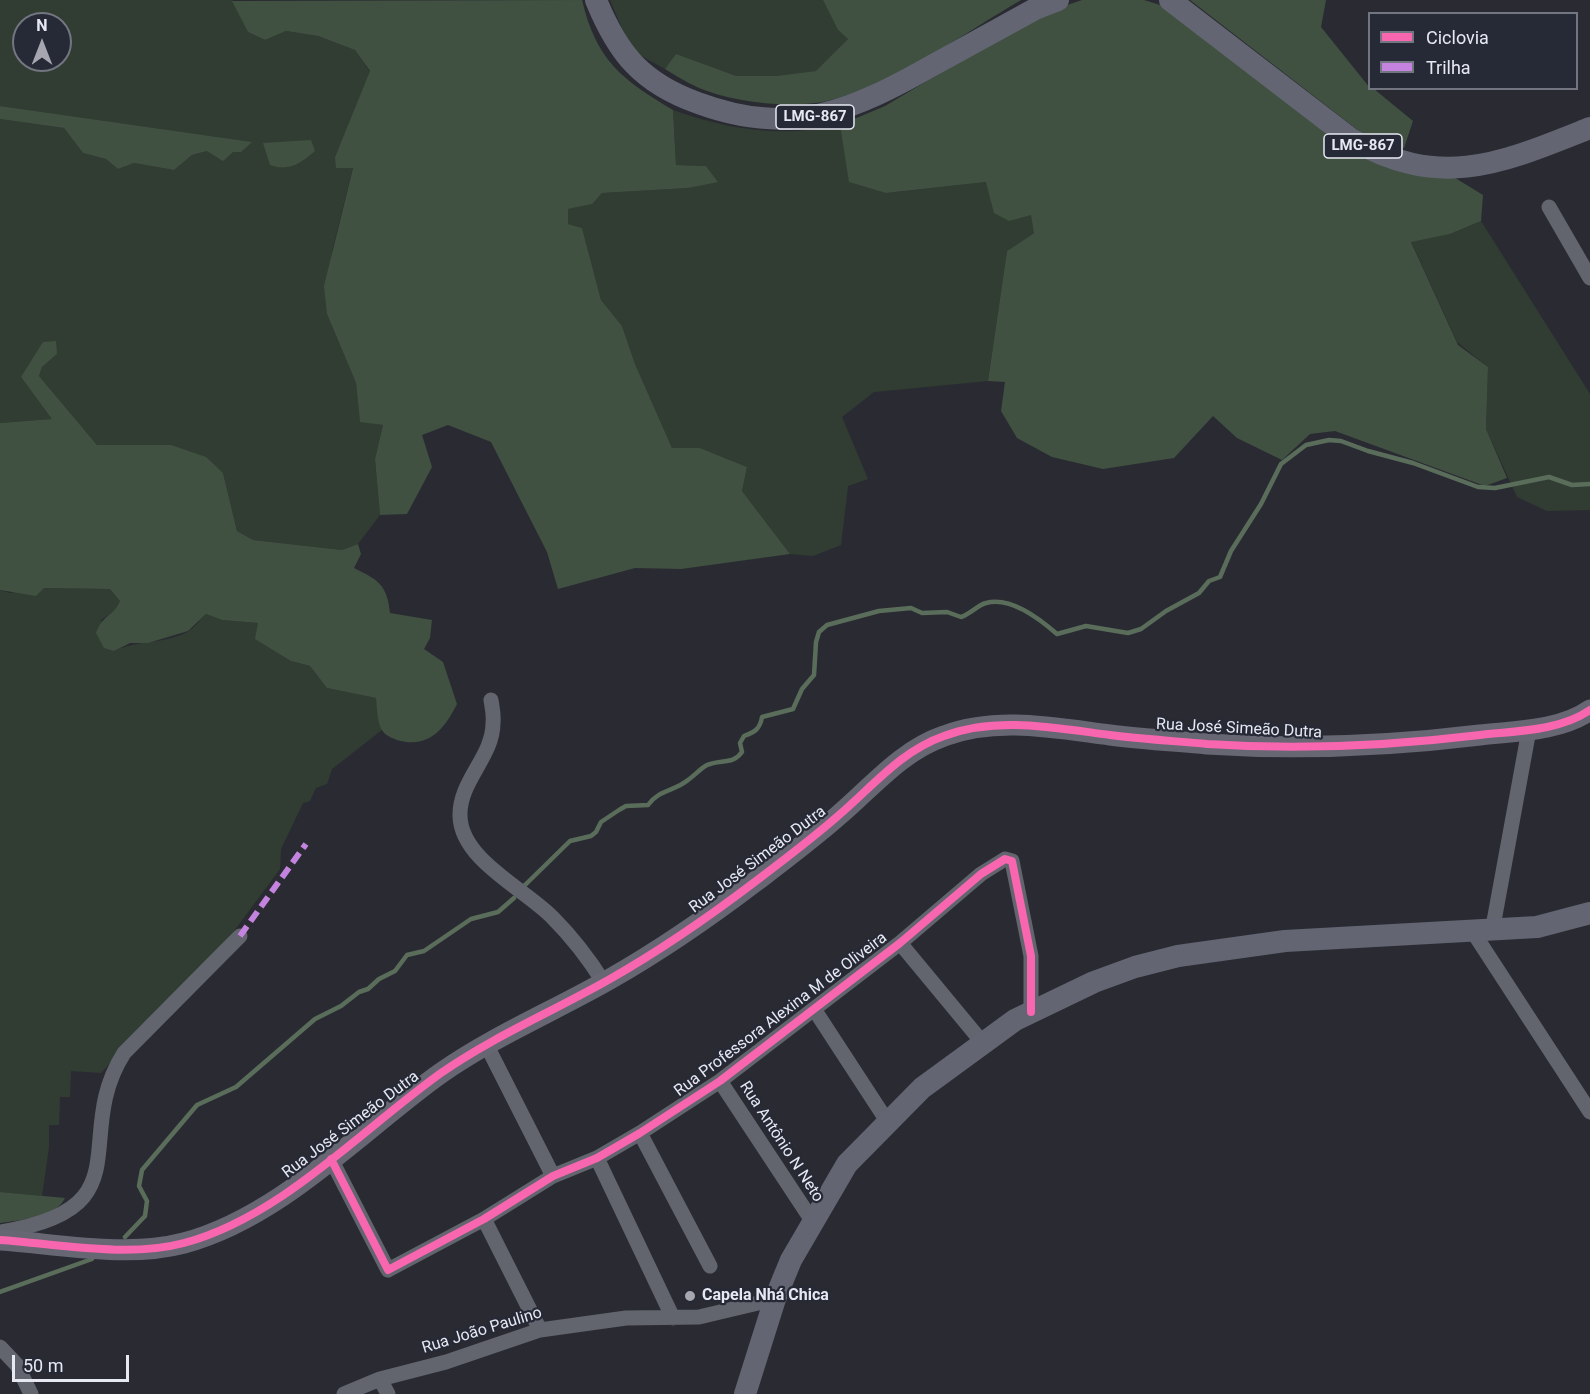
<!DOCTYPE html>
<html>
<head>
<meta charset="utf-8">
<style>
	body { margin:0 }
	#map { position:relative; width:1590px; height:1394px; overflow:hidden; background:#2a2b32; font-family:Roboto,sans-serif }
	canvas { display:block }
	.legend { position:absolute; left:1368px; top:12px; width:210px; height:78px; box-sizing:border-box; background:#262936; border:2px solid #737681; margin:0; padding:8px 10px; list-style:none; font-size:18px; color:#e7e9f2 }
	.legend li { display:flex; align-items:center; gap:12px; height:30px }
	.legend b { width:30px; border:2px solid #737681 }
	.north { position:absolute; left:12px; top:12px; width:60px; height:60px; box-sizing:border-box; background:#262936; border:2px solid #737681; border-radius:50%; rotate:0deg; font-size:16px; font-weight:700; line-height:24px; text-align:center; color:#e7e9f2 }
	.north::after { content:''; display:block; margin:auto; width:21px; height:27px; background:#a5a6af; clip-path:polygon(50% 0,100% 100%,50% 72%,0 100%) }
	.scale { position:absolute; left:12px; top:1355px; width:117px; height:27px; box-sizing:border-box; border:3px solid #e7e9f2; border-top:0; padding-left:8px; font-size:18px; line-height:21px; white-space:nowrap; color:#e7e9f2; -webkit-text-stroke:4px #262936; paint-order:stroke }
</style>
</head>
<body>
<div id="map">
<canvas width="1590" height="1394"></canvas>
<ul class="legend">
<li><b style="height:8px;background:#f766af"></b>Ciclovia</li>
<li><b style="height:8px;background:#c483df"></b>Trilha</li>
</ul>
<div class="north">N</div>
<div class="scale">50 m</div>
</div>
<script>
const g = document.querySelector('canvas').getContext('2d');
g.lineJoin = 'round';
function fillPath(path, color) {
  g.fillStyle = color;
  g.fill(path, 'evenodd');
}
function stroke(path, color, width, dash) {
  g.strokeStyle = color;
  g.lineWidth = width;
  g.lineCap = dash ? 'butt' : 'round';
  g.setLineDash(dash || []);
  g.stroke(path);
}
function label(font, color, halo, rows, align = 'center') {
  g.font = font + ' Roboto,sans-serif';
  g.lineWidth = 4.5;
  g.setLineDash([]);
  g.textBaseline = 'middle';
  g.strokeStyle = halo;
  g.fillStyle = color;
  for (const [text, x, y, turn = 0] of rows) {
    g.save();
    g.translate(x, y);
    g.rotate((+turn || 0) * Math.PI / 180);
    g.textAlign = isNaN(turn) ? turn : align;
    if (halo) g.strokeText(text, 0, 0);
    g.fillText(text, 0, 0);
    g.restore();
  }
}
fillPath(new Path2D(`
	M0,0H233L248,32L265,40L286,31L318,36L355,50L370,72L335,157L353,167L332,251L327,314L356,383L360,421L383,425L375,459L380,515L358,544L342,550L253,540L237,531L223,473L171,445H97L39,376L42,367L57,354L21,377L53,419L0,423V119L64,128L83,153L106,159L118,169L134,163L174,170L192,155L207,151L233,152L251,142L0,106ZM24,24H60V60H24Z
	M610,0H823L838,30L848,39L817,71L776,76H735L676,55L665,69L638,54L624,33Z
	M673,110C729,130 781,138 840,125L850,182L887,193L986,182L1031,215L1035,232L1007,251L988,381L874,392L842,417L868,479L848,486L841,545L813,556L790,554L742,491L747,467L700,448H672L635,364L622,326L601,300L582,228L568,224V209L591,204L602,193L688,188L717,181L706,166L676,165Z
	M1481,221L1590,394V510L1547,511L1517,497L1486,429L1488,367L1457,342L1411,241L1450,234Z
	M44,588L110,589L120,601L117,609L101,620L114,651C137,640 167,644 189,631C195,627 201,619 206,614L222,620L259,623L291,661L310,666L327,688L376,698L382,730L332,769L327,784L316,788L310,801L303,803L281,849L280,869L234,931L101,1073L71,1071L70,1097H60L59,1125H49V1147L42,1196L0,1192V590L10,593Z`), '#313d32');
fillPath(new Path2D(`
	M582,0C596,60 622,80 673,110L676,165L706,166L718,182L688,188L602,193L592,204L568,209V224L582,228L601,300L622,326L635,364L672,448H700L747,467L742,491L790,554L681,569L635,568L558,589L547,552L491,442L448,425L422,435L432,467L407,514L380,515L375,459L383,425L360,422L356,383L327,314L324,286L353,168H336L335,157L370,71L355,50L318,36L286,31L265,40L248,32L232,1Z
	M823,0H1021C961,35 895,84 827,101C791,109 730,102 697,87C686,82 675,75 665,69L676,54L736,76H776L816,71L848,39L838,30Z
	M1082,0H1144L1160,5L1325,131L1452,176L1483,195L1481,221L1450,234L1411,242L1458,345L1488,367L1486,429L1507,478L1485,486L1335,431L1310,434L1282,460L1237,438L1213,416L1174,458L1103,469L1052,457L1017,438L1001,411L1005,382L988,381L1007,251L1034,233L1031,215L1009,221L994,213L986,182L886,193L849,182L840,125L885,106L1038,15Z
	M1190,0H1326L1321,27L1370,88L1374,89L1413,121L1404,148L1386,144L1359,131Z
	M0,106L252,142L241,152H233L223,161L207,151L192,155L174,170L134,163L118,169L106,159L83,153L64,128L0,119Z
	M311,140L315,151C301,163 288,172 270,165L263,143Z
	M56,341L57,354L42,367L39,376L97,445H171L206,457L223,473L237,531L253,540L342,550L358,544L361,554L354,568C378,580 387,584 390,613L432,620L430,638L424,649L443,662L457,704C444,730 428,749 397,740C389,737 383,734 380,726C377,717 377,707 376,698L327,688L310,666L291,661L255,639L258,623L222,620L206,614L188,631L148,643H130L114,651L104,648L96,633C103,614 114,616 120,601L110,589L44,588L36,596L0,590V423L52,419L21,377L43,342Z
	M0,1192L65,1198C56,1218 19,1220 0,1223Z`), '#405141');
stroke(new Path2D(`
	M524,886L570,841L591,836L596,832L601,822L619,810L626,806L648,805C658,790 675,791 688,780C695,775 700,769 707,765C720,759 733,765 742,752L740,743L744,736C755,732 760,729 762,717L793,709L802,689L814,675L816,642L819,632L827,625L879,611L911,608L922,613L947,612L961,617C970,614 978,605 986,603C1010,596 1040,619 1057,634L1086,626L1128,633L1141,629L1166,611L1199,593L1209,581L1220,577L1231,551L1261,504L1281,464L1306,445L1329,440L1341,441L1368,451L1413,463L1478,487L1495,488L1549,477L1572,485L1590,484
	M125,1237L145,1216L147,1201L139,1186L142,1170L197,1105L236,1087L315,1019L341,1006L359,992L368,989L379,979L395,971L407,955L424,951L471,919L498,912L514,898
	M0,1292L92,1259`), '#5a6d5b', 4.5);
stroke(new Path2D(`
	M1549,207L1590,278
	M491,700C492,707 494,715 493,723C493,757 459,781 460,816C461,860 525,889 553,918C573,938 589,959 604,983
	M1473,932L1590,1112
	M1492,932L1529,730
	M900,943L982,1042
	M814,1009L887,1121
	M486,1044L553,1176
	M720,1081L813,1222
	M640,1133L710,1266
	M597,1158L673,1318
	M331,1159L388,1270L484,1219L553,1176L597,1158L640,1133L720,1081L900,943L981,874L1005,859L1012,861L1031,956V1012
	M484,1219L540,1330
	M0,1232C147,1209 70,1138 124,1053L240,936
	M0,1347L17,1365L31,1394
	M380,1379L388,1394
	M344,1394L380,1379L446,1362L540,1330L626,1318L699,1317L775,1299`), '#62656e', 15);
stroke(new Path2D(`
	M0,1240C58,1244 128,1258 184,1243C281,1217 361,1130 441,1073C494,1036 554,1011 610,979C661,950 710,916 756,881C785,859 813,838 839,815C873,786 901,751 944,736C997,716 1055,728 1110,735C1142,739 1174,741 1207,744C1298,750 1389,746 1480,735C1515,731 1560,731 1590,710`), '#666773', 21);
stroke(new Path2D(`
	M596,0C618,54 642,83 698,103C793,138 852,111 935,64C969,45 1002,27 1035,9L1058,0
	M1170,0L1351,139C1441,191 1502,163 1590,128
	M745,1394L775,1299L791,1260L847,1164L922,1088L1015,1020L1094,982L1135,967L1178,956L1285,941L1537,927L1590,913`), '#636672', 22);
stroke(new Path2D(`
	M240,936L306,844`), '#c483df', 6, [12, 6]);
stroke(new Path2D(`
	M331,1159L388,1270L484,1219L553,1176L597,1158L640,1133L720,1081L900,943L981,874L1005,859L1012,861L1031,956V1012
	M0,1240C58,1244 128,1258 184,1243C281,1217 361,1130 441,1073C494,1036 554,1011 610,979C661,950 710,916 756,881C785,859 813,838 839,815C873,786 901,751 944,736C997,716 1055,728 1110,735C1142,739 1174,741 1207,744C1298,750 1389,746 1480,735C1515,731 1560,731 1590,710`), '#f766af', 8);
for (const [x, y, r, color] of [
	[690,1296,6,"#a5a6af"]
]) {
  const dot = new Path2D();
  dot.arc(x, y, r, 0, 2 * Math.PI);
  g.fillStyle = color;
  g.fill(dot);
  stroke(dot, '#262936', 2);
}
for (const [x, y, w] of [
	[815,117,78],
	[1363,146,78]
]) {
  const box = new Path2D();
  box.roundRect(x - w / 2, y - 12, w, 24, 4.5);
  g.fillStyle = '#262936';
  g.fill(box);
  stroke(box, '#e7e9f2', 1.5);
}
label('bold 15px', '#e7e9f2', null, [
	["LMG-867",815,117],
	["LMG-867",1363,146]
]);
label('16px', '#e7e9f2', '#262936', [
	["Rua José Simeão Dutra",1239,729,3],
	["Rua José Simeão Dutra",758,860,-37],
	["Rua Professora Alexina M de Oliveira",781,1015,-37],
	["Rua José Simeão Dutra",351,1125,-37],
	["Rua Antônio N Neto",781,1142,57],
	["Rua João Paulino",482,1331,-17]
]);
label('bold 16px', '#e7e9f2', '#262936', [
	["Capela Nhá Chica",702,1296]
], 'left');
</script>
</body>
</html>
